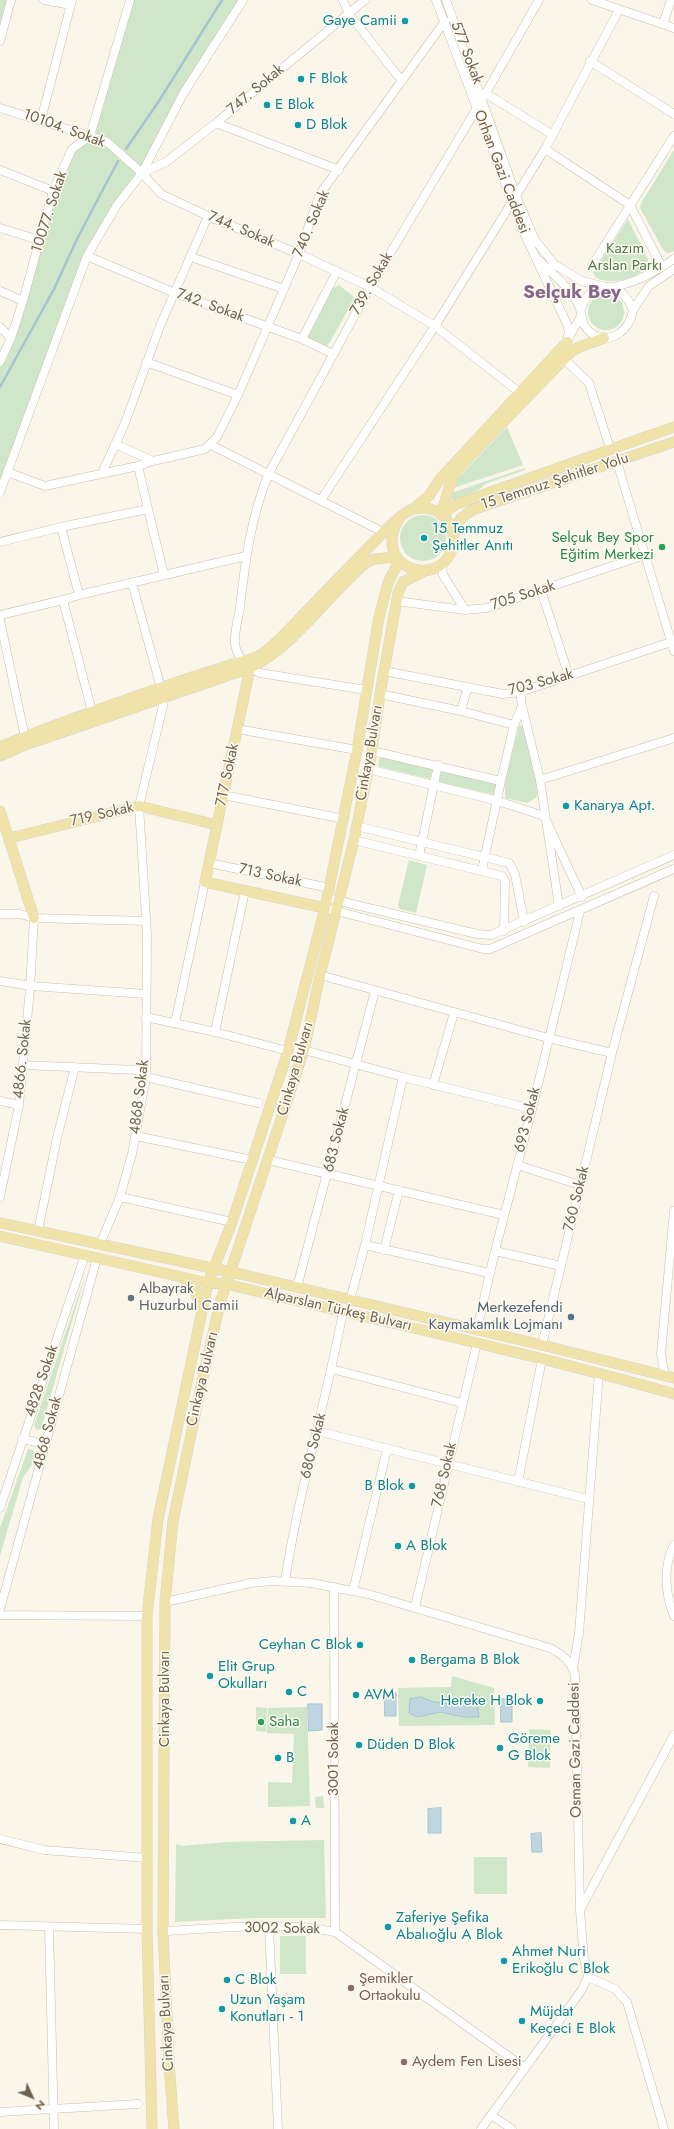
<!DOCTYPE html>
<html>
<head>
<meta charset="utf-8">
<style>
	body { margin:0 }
	#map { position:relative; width:674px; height:2129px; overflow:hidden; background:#faf6e9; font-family:Jost,sans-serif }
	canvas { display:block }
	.north { position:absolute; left:12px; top:2077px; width:40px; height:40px; -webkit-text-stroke:3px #fdfaef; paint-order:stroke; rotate:134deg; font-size:11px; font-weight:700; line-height:16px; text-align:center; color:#71624f }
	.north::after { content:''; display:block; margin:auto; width:14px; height:18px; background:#71624f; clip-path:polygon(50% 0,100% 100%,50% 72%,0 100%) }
</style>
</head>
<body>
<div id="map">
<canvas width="674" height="2129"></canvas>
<div class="north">N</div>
</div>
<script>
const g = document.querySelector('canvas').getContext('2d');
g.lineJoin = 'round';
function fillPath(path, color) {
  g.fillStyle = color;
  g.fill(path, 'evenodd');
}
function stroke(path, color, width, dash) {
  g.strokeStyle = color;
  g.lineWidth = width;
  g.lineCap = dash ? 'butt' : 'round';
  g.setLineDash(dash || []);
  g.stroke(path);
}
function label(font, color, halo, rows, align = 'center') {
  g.font = font + ' Jost,sans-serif';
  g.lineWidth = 3;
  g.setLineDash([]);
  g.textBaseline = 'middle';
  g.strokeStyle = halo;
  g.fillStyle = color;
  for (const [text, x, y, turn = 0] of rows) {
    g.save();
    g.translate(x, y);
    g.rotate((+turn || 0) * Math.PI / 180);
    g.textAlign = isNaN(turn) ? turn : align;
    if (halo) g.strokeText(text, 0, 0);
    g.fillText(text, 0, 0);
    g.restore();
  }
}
fillPath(new Path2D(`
	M0,0H8L0,32Z
	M130,0H243L225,27L142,173L87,256L0,492V362L39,240L72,149L90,136Z
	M674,150V251L668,253L664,251L640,208L641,203Z
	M628,219L648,260L647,267C640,278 600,289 593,273Z
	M339,285L355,298L327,347L305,338L332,289Z
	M588 312a18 18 0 1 1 36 0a18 18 0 1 1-36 0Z
	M507,427L523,465L453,488L457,479Z
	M525,468V470L485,484L480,489L454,500L452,499L451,493Z
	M400 538a23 23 0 1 1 46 0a23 23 0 1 1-46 0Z
	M519,726H524C529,750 537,773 537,797L527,803L505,798V781Z
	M382,756L433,767L430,779L380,767L378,765L379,760Z
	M442,769L498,782L495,795L439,782Z
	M409,860L427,865L416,913L400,909L398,905Z
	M86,1273L41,1429L37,1430L34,1425Z
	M28,1449L33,1450C38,1459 28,1471 23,1477L0,1556V1528Z
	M452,1676L494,1688L495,1725L399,1726L398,1688L451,1687Z
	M256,1707L267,1708L266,1732L256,1731Z
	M307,1707L310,1806L268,1807V1782L292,1783L294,1734L267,1733L268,1708Z
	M529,1729L551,1730L550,1768L528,1767Z
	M323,1796L324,1808H316L315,1797Z
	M324,1840L326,1918H252L175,1922L176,1844L182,1846L226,1842Z
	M474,1857H507V1894H474Z
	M280,1936H306V1974H280Z`), '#cfe6c9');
const water = new Path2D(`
	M385,1693H396V1716H385Z
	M421,1697L434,1702L452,1703L475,1697L480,1701L478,1709L479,1717H463L440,1712L418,1717L409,1713L410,1699Z
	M501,1699H512V1722H501Z
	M308,1704H322V1730L309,1731Z
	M441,1808V1833H428V1809Z
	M541,1833L542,1852H532L531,1834Z`);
fillPath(water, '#bfd6e1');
stroke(water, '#a7c3d2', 1);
stroke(new Path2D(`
	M126,149L159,101L222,0
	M0,387L54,289L77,239L118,161`), '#a7c3d2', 2.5);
const minor = new Path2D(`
	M44,0L71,5
	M343,0L349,14L402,81
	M436,0L523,231L567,324L569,331L567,342
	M446,0L517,198L535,240L555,265L582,281L602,286
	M592,0L674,28
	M663,24L671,0
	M0,41L11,0
	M590,61L674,114
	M485,93L553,135
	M0,108L106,141L142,173L161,194L208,216L299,254L370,287L435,326L520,393
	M41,120L72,0
	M216,123L339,170
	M545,149L630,205L662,267
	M0,170L53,191
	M142,173L166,162L216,123L365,0
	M0,228L39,240
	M87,256L175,293L302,339L333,354
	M191,257L284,289
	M540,261C553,275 574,290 580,309C583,318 580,324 591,333C611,347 630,329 633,310C622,280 590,278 581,309
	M593,264L674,136
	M614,287C639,281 653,273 674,259
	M0,291L23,301
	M633,310L649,286L674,269
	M0,327L11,338
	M569,337L580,318
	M302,339L337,271
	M564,359L589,383L610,448
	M0,362L11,338L23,301L53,191L72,149L90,136L130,0
	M146,362L238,395
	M211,445L383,532
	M153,461L205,449L217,437L238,395L299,254L320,194L445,21
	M617,462L674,651
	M7,472L45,486L138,466
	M102,473L125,423L160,326L208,216
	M0,492L87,256L117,205L142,173L183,94L243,0
	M321,500L435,326L545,149L619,10
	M148,509L164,575
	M61,527L79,595L63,600L92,712
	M0,542L61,527L148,509L138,466L153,461L115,444
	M442,564L443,575L465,610
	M541,590L569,676
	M79,595L246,556
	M396,601L465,610L487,608L645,555
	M0,615L63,600
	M0,620L25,737
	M384,671L503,694L520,692L674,641
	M366,690L260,673C248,668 237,658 235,644C234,633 238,619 240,608C245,562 251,516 269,473L370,287L483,98L539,0
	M520,692L522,706L540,780L559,906
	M380,694L461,711L514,725
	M461,711L467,689
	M237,729L357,750
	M372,751L501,781
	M368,769L498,801L544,816L582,897
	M540,780L674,738
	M223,795L344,819
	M356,826L509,863L515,874L524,922
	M354,840L502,876L505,881L504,931
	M419,856L438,765
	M209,863L330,888
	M482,870L501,781L514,725L522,706
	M327,898L477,934L491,935L674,855
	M325,908L483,949H490L674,869
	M0,914H20L34,918L146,921
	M320,975L548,1038L612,1053
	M0,981L31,986L146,994
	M146,1017L215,1032L288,1051
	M175,1023L205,882
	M215,1032L245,891
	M304,1050L403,1077L532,1109
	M23,1065L137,1070L146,1077L258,1103
	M433,1085L454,1013
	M0,1101L19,1105
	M136,1136L252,1160
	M268,1160L504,1215
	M517,1165L580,1185
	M0,1197L19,1105L30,989L34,918
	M120,1197L232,1222
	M38,1231L57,1138L75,1067
	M100,1244L120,1197L132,1154L146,1077L147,934L139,806L163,706L161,688L132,583
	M365,1245L489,1273
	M384,1250L399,1190
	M495,1251L561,1266
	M297,1287L375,991
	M350,1300L365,1245L403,1077
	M477,1329L495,1251L532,1109L580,911
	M542,1345L612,1053L654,896
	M332,1369L462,1403
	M665,1376L661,1354L674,1211
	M317,1431L588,1499
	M22,1439L45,1444
	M518,1482L542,1359
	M0,1508L85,1255
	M674,1545C663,1566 665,1594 674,1616
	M285,1581C299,1490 326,1402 343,1312
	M334,1587L335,1932
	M353,1591L387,1449
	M165,1602L251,1583L273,1581L311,1583L368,1594L550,1648C562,1654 572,1662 575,1675L580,1910L584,1959L588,1977L581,1991L481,2129
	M415,1607L477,1343
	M0,1609L97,1258
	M0,1615L147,1616
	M573,1668L579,1633L599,1373
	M0,1839L44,1850L147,1858
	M580,1910L674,1735
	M0,1925L147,1929
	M49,1927L54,2129
	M269,1927L278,2129
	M163,1931C218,1929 282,1920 335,1932L525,2068
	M588,1977L615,1989L627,2002L664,2129
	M0,2112L138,2104
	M491,2115L512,2129`);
const major = new Path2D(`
	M413,509L429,496L440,479L567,342
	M440,514C448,499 447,484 457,470L571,352L577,348L604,338
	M444,516L450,508L457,504L674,427
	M454,536C456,522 462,515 475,509L674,442
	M250,668L205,882L325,908
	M0,747C62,721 126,700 189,678C203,674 216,669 230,665C239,662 251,660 259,656C275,646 288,630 301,617C325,592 349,567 373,543C382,534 400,514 411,510C422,506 438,508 445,518C453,527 456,540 451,552C434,590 371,565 399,519
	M0,756L28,744L250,668C298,644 327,595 367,562L375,559L396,557
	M0,811L34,918
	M10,838L139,806L217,825
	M0,1223L245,1275L542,1345L674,1378
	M0,1236L208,1283L226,1284C376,1320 526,1352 674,1394
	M183,1279L195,1290L200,1306
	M152,2129L147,1929V1616L158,1519L208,1283L232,1222L288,1051L325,908L357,750L379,617L388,583L399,561
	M174,2129L169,2063L163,1931L165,1602L173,1521L203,1377L220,1303L304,1050L320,975L354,840L372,751L380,694L398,593L403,582L427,570`);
stroke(minor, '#c8bead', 9);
stroke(major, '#d7d3ce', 11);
stroke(minor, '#fff', 8);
stroke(major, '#f0e3a9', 10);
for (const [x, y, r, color] of [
	[405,21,4,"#0f9aa8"],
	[301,79,4,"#0f9aa8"],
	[267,105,4,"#0f9aa8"],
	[298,125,4,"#0f9aa8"],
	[424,538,4,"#0f9aa8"],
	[662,547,4,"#2e9e5b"],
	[566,806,4,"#0f9aa8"],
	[131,1298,4,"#6b7280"],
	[571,1317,4,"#5c6f8a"],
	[412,1486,4,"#0f9aa8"],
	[398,1546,4,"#0f9aa8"],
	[360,1645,4,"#0f9aa8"],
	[412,1660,4,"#0f9aa8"],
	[210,1676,4,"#0f9aa8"],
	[289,1692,4,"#0f9aa8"],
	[356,1695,4,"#0f9aa8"],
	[540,1701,4,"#0f9aa8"],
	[261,1722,4,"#2e9e5b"],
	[359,1745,4,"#0f9aa8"],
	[500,1748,4,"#0f9aa8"],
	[278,1758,4,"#0f9aa8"],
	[293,1821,4,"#0f9aa8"],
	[388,1927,4,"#0f9aa8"],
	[504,1961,4,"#0f9aa8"],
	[227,1980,4,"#0f9aa8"],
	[351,1988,4,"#8d6e63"],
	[222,2009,4,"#0f9aa8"],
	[522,2021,4,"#0f9aa8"],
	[404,2062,4,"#8d6e63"]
]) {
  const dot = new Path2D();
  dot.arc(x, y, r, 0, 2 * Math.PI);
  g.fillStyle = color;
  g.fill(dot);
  stroke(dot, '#fdfaef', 1.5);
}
label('15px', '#0d838f', '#fdfaef', [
	["Gaye Camii",397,21,"right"],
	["F Blok",309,79],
	["E Blok",275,105],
	["D Blok",306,125],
	["15 Temmuz",432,529],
	["Şehitler Anıtı",432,546],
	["Kanarya Apt.",574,806],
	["B Blok",404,1486,"right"],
	["A Blok",406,1546],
	["Ceyhan C Blok",352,1645,"right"],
	["Bergama B Blok",420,1660],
	["Elit Grup",218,1667],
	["Okulları",218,1684],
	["C",297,1692],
	["AVM",364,1695],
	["Hereke H Blok",532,1701,"right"],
	["Göreme",508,1739],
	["G Blok",508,1756],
	["Düden D Blok",367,1745],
	["B",286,1758],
	["A",301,1821],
	["Zaferiye Şefika",396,1918],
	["Abalıoğlu A Blok",396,1935],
	["Ahmet Nuri",512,1952],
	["Erikoğlu C Blok",512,1969],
	["C Blok",235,1980],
	["Uzun Yaşam",230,2000],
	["Konutları - 1",230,2017],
	["Müjdat",530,2012],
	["Keçeci E Blok",530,2029]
], 'left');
label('15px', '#71624f', '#fdfaef', [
	["577 Sokak",466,53,69],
	["747. Sokak",256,90,-40],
	["10104. Sokak",64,129,20],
	["Orhan Gazi Caddesi",501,172,69],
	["10077. Sokak",50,212,-72],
	["740. Sokak",312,224,-67],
	["744. Sokak",241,230,23],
	["739. Sokak",372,284,-60],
	["742. Sokak",210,306,20],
	["15 Temmuz Şehitler Yolu",555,482,-18],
	["705 Sokak",523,596,-18],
	["703 Sokak",541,683,-15],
	["Cinkaya Bulvarı",370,753,-80],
	["717 Sokak",228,775,-78],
	["719 Sokak",102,815,-13],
	["713 Sokak",270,876,12],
	["4866. Sokak",23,1059,-84],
	["Cinkaya Bulvarı",296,1069,-74],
	["4868 Sokak",140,1097,-83],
	["693 Sokak",528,1120,-76],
	["683 Sokak",337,1140,-76],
	["760 Sokak",577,1199,-76],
	["Alparslan Türkeş Bulvarı",338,1310,13],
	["Cinkaya Bulvarı",203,1379,-77],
	["4828 Sokak",42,1381,-71],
	["4868 Sokak",48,1433,-75],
	["680 Sokak",314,1446,-76],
	["768 Sokak",445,1475,-77],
	["Cinkaya Bulvarı",165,1699,-90],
	["Osman Gazi Caddesi",576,1750,-91],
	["3001 Sokak",334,1759,-90],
	["3002 Sokak",282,1929,1],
	["Cinkaya Bulvarı",167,2023,-93]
]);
label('15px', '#517b4c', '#fdfaef', [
	["Kazım",625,249],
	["Arslan Parkı",625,266]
]);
label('15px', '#27864d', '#fdfaef', [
	["Selçuk Bey Spor",654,538],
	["Eğitim Merkezi",654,555],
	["Saha",269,1722,"left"]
], 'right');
label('15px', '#5b616d', '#fdfaef', [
	["Albayrak",139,1289],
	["Huzurbul Camii",139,1306]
], 'left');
label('15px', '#4e5e75', '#fdfaef', [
	["Merkezefendi",563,1308],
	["Kaymakamlık Lojmanı",563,1325]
], 'right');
label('15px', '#785e54', '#fdfaef', [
	["Şemikler",359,1979],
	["Ortaokulu",359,1996],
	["Aydem Fen Lisesi",412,2062]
], 'left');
label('bold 19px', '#88678d', '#fdfaef', [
	["Selçuk Bey",572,293]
]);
</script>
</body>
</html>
